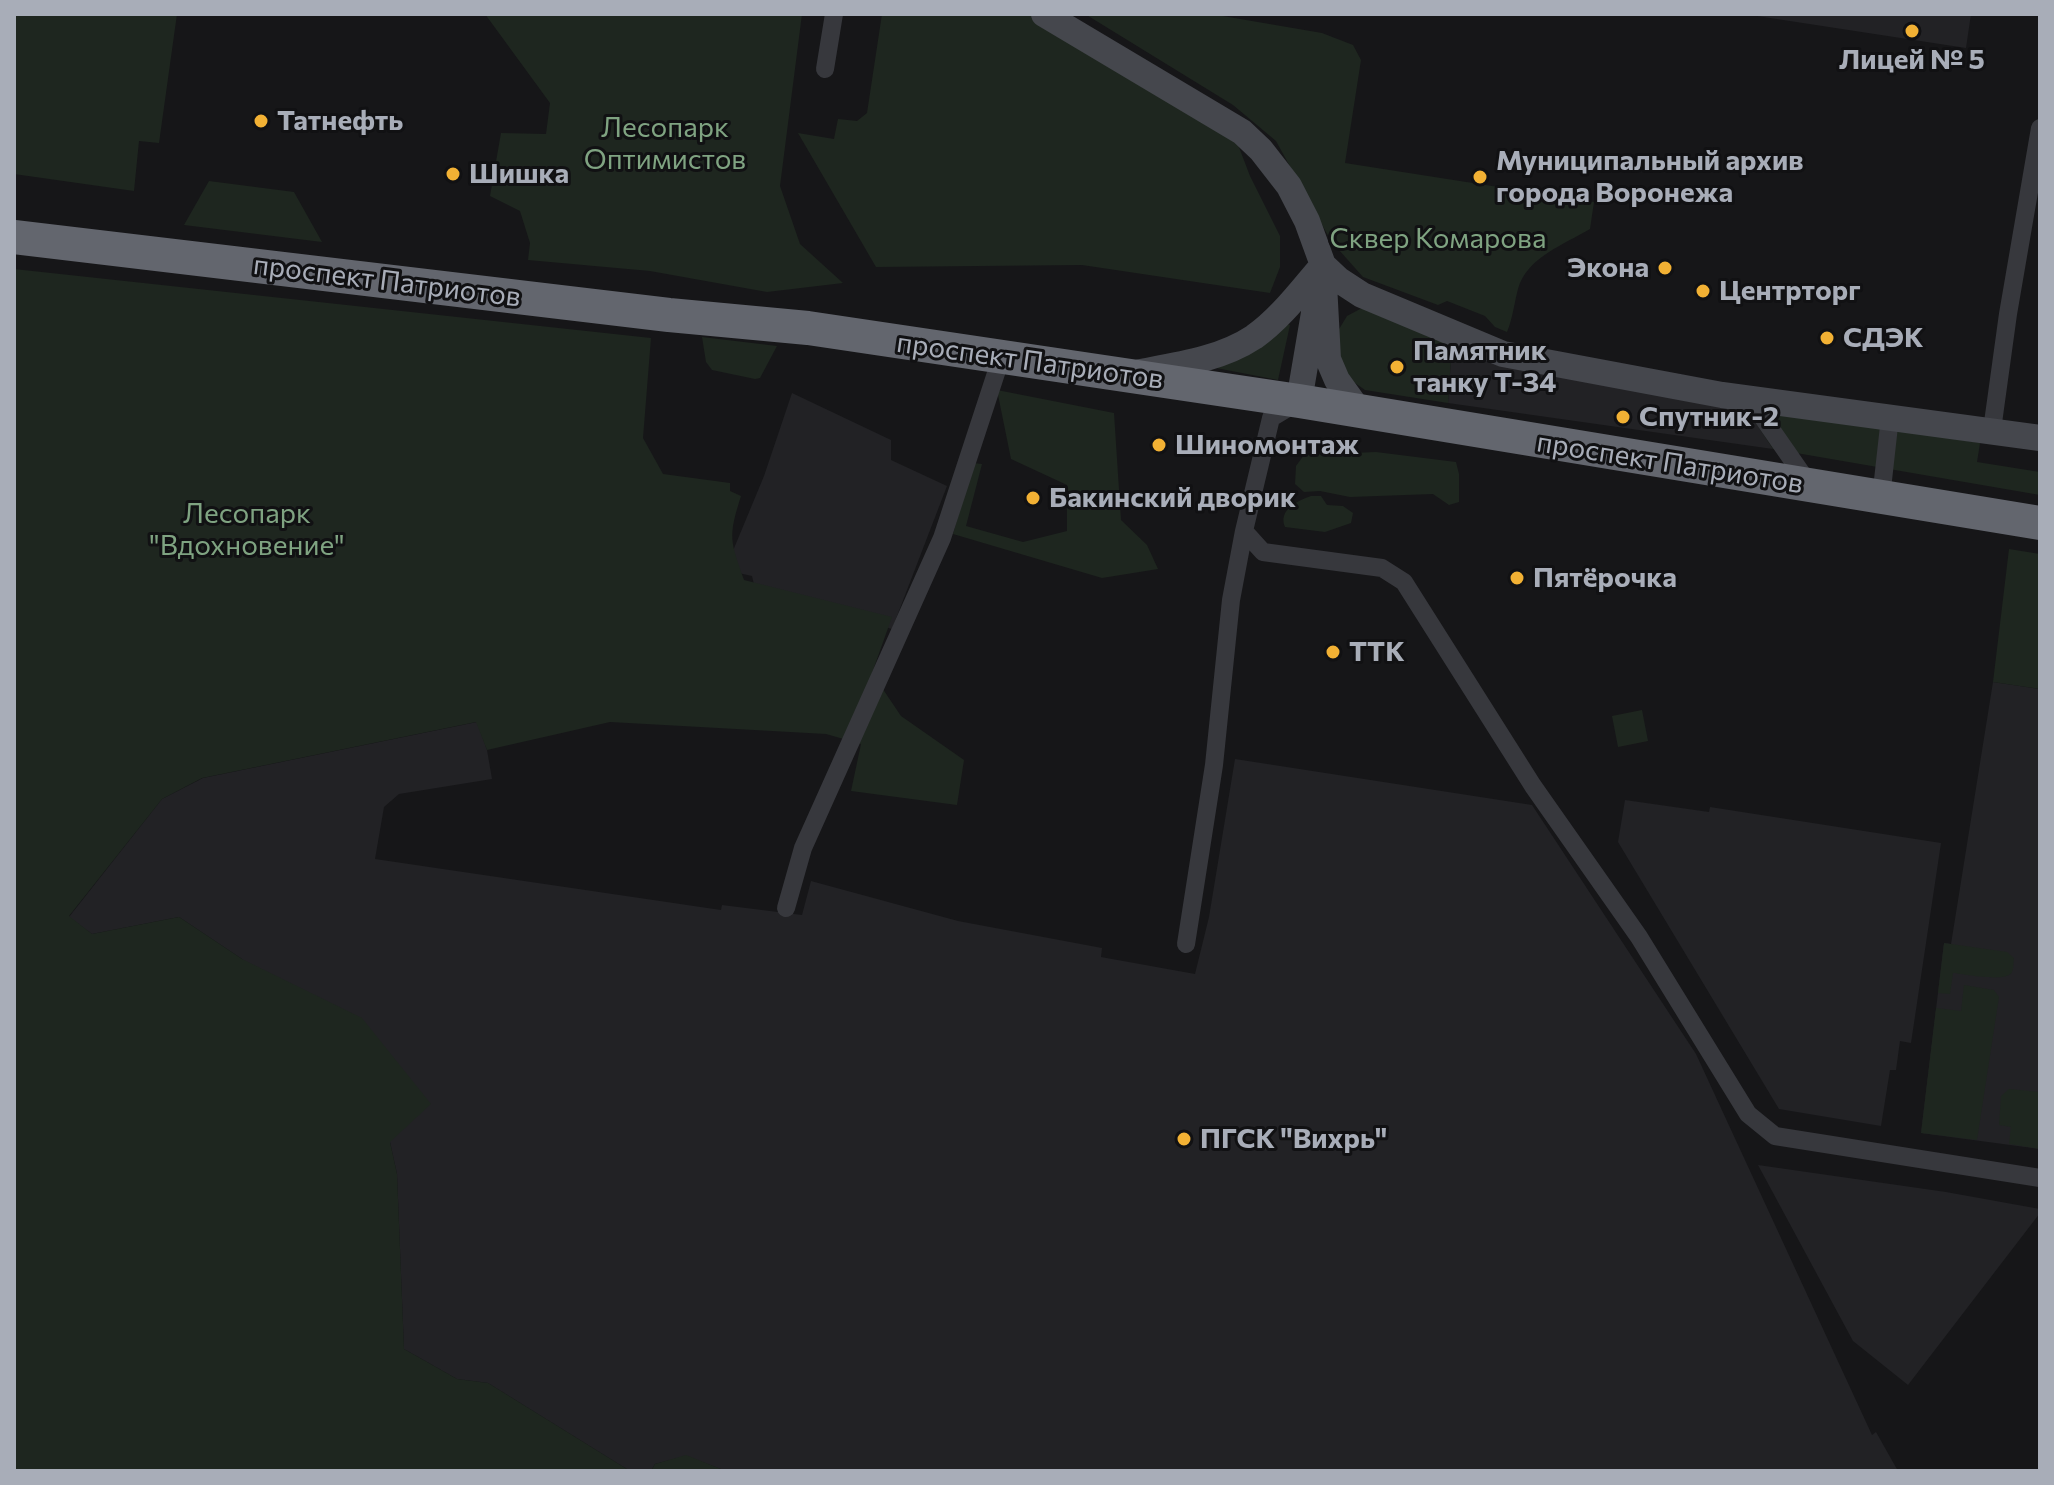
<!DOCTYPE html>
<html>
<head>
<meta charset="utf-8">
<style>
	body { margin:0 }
	#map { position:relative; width:2054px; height:1485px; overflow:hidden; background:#161618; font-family:Commissioner,sans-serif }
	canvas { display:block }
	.frame { position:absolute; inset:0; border:16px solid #a8adb8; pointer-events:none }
</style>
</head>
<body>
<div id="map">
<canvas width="2054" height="1485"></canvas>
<div class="frame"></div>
</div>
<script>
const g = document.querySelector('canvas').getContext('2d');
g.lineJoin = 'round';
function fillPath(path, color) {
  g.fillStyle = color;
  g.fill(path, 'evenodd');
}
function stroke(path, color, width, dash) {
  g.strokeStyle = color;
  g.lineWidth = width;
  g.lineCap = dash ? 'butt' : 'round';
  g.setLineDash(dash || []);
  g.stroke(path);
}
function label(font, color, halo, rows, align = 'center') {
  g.font = font + ' Commissioner,sans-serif';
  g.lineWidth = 6;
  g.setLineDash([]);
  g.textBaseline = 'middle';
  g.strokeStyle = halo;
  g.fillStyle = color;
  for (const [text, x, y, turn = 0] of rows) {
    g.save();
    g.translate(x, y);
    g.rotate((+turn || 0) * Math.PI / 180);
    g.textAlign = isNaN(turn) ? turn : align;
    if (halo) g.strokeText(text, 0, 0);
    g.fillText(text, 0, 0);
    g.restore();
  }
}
fillPath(new Path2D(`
	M1744,14H1971L1966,48Z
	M1452,344L1741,400L1773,449L1448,403Z
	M792,393L891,440V460L947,486L892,629L755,589L752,576L725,570L764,476Z
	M1993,682L2040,689V1149L1921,1133L1944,943L1951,944Z
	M477,722L487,750L492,779L399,794L384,807L375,859L721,910L722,905L802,915L811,881L958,921L1102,948L1101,957L1195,974L1209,917L1235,759L1532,805L1696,1054L1872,1435L1876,1432L1898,1471H726L686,1456L655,1464L651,1471H630L488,1383L457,1379L404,1349L397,1174L390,1142L242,959L179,917L92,934L69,917L162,799L203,778Z
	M1625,800L1709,812L1710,807L1941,843L1911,1043L1900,1041L1896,1070H1890L1881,1126L1779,1109L1618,842Z
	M1758,1165L1946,1192L2040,1209V1213L1908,1385L1853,1341Z`), '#222225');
fillPath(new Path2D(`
	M14,14H177L159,143L139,141L134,191L14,174Z
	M485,14H802L780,186L800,244L843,283L767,292L650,271L528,260L530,243L520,211L490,196L501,133L546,134L550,103Z
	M882,14H1040L1237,142L1250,176L1280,236V267L1270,293L1082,265L876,267L798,133L834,139L838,119L857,121L867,113Z
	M1085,14H1211L1322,33L1353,45L1361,60L1345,163L1594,202L1590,229C1565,244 1526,258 1518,289C1514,304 1513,317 1507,332L1495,327L1485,316L1447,301L1438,305L1363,277L1331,241L1276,141L1233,105Z
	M209,181L294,192L322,242L184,225Z
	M14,269L651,338L643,438L663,474L730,483V491L741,496C728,537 730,540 744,580L892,617L872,673L901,716L964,760L957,805L851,791L861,744L826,734L610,722L487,750L476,722L202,778L162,799L69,916L92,934L179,917L242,959L362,1018L431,1104L390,1142L397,1174L404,1349L457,1379L488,1383L630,1471H14Z
	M1362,308L1452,344L1448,403L1365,390L1338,371L1333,339L1347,316Z
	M1287,324L1290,325L1278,380L1211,367Z
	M702,337L777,346L760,378L755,379L712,370L706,362Z
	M997,390L1114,413L1121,520L1147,545L1158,569L1102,578L953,534L973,463L982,464L966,526L1023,542L1067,531V485L1011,459Z
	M1744,405L1980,443L1977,462L2040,472V495L1773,449Z
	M1376,452L1456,462L1459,474V502L1449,505L1433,494L1350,497L1320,491L1304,492L1295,484L1296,466L1304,455Z
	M1311,496H1321L1327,505L1343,506L1353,513L1351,523L1325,532L1285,527C1278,510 1297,501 1311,496Z
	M2009,549L2040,554V689L1993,682Z
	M1642,710L1648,741L1618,747L1612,716Z
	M1944,943L2007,952L2014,958C2013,963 2014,968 2012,972C2007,983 1964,974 1953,973L1950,994L1938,993Z
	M1964,985L1994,990L1999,997L1977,1140L1921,1133L1936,1008L1961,1011Z
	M2009,1089L2040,1092V1149L2009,1144L2011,1127L1999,1125L2001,1096Z
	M686,1455L726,1471H651L655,1464Z`), '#1e261f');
stroke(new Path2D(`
	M825,69L834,14
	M1750,399L1809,484
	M1992,430L2008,314L2040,128
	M1881,498L1890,417
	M1244,531L1263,552L1382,568L1404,582L1533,786L1639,937L1748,1114L1775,1136L2040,1178
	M786,908L803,848L942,538L1001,358
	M1186,944L1214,765L1231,600L1244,531L1271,418L1296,403`), '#37383d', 18);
stroke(new Path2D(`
	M1044,14L1242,132L1261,150L1289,186L1307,221L1323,265L1339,280L1362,295L1503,354L1722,395L2040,438
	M1323,265L1328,359L1337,380L1360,412
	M1140,372C1178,365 1221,359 1254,337C1281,318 1302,289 1323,265
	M1299,401L1315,307`), '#45474d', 26);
stroke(new Path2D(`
	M14,237L669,315L808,328L1299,401L2040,523`), '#63666e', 34);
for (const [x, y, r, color] of [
	[1912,31,8,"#f2b134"],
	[261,121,8,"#f2b134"],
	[453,174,8,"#f2b134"],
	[1480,177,8,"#f2b134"],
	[1665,268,8,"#f2b134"],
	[1703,291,8,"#f2b134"],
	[1827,338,8,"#f2b134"],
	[1397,367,8,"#f2b134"],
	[1623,417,8,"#f2b134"],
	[1159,445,8,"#f2b134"],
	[1033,498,8,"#f2b134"],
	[1517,578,8,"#f2b134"],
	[1333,652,8,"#f2b134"],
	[1184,1139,8,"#f2b134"]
]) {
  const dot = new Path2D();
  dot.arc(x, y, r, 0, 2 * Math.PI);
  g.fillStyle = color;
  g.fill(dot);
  stroke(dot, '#111113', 3);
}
label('bold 28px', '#a8adb8', '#111113', [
	["Лицей № 5",1912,60,"center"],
	["Татнефть",277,121],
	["Муниципальный архив",1496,161],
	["города Воронежа",1496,193],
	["Шишка",469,174],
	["Экона",1649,268,"right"],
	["Центрторг",1719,291],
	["СДЭК",1843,338],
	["Памятник",1413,351],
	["танку Т-34",1413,383],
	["Спутник-2",1639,417],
	["Шиномонтаж",1175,445],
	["Бакинский дворик",1049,498],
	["Пятёрочка",1533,578],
	["ТТК",1349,652],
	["ПГСК \"Вихрь\"",1200,1139]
], 'left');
label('28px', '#7fa381', '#111113', [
	["Лесопарк",665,128],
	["Оптимистов",665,160],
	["Сквер Комарова",1438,239],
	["Лесопарк",247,514],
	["\"Вдохновение\"",247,546]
]);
label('28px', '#a8adb8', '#111113', [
	["проспект Патриотов",387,281,7],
	["проспект Патриотов",1030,361,8],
	["проспект Патриотов",1670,463,9]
]);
</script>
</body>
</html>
